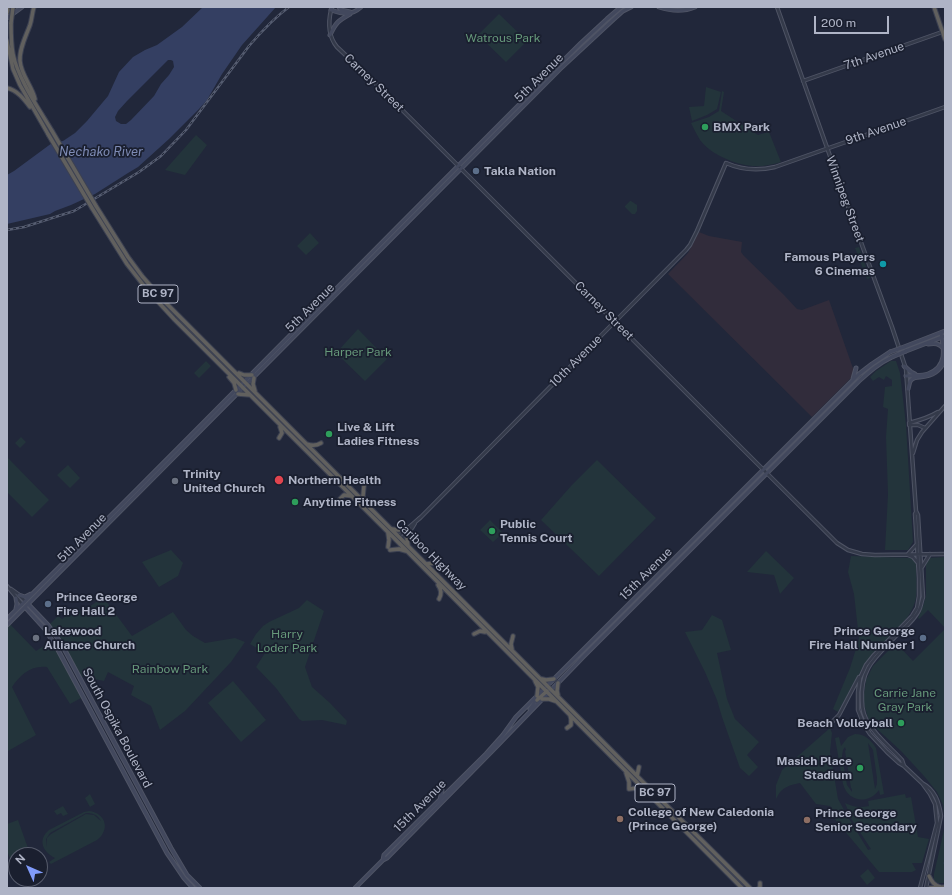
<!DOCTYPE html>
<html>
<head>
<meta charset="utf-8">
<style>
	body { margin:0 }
	#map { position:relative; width:952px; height:895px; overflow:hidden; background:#21273a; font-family:"Public Sans",sans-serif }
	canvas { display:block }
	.frame { position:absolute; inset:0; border:8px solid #afb4c6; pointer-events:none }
	.north { position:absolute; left:8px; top:847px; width:40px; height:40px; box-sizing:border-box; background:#1a1f2f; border:1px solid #565b6b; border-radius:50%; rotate:315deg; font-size:11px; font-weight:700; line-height:16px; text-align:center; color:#afb4c6 }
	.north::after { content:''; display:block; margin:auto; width:14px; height:18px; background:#809bfa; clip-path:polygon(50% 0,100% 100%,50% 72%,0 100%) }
	.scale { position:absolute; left:814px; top:16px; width:75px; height:18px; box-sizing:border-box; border:2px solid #afb4c6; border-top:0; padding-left:5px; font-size:12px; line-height:14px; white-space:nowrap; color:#afb4c6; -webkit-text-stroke:3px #1a1f2f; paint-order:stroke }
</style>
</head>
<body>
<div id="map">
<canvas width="952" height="895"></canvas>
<div class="frame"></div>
<div class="north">N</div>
<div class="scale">200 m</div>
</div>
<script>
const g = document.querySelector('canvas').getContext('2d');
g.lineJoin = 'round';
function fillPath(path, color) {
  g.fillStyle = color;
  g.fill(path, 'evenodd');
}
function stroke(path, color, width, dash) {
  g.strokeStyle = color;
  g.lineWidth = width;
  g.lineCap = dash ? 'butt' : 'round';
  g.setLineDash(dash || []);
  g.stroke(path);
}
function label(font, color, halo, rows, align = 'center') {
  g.font = font + ' "Public Sans",sans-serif';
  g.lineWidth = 3.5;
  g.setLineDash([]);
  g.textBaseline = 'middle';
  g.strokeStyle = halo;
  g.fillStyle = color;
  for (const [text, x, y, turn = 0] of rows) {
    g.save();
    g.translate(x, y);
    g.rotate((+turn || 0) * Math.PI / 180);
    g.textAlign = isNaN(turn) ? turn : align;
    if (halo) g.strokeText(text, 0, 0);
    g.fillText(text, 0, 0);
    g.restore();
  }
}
fillPath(new Path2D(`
	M699,232L709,236L742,242L741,252L744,256L784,295L797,309L802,310L829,300L855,374L812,417L668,274L688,253Z`), '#312c3b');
fillPath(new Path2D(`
	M499,14L527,41L506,62L478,35Z
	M706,87L721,92L717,109L707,115L692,121L689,107L704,106Z
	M722,91L724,92L721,111L758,135L761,134L769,132L781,162C760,169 742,167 722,157C714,153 706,148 700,140C697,135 694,129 691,123L709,117L719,111Z
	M196,135L207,145L185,175L165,170Z
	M630,201H631L637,205V211L635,214H632L625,207V206Z
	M310,233L319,243L306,255L297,246Z
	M859,247L870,278L867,279L855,248Z
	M358,329L387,359L365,381L336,353Z
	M206,361L211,366L199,378L194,373Z
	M891,361H896L900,373L906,425L913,542L908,550H885L888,494L886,437L888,409L883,407L885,387L892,386V380L886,376L884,380L879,377L873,381L870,377L876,371Z
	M21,437L26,442L20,448L15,443Z
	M7,457L49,500L32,517L7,492Z
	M597,460L656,518L599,576L541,520L571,486Z
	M68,465L80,478L70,488L57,475Z
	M490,520L503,533L493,542L480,530Z
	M171,550L183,563L178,576L159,587L142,562Z
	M766,551L794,578L780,594L774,575L747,572Z
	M851,556L912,558L916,563C916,572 918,594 915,602C908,625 883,640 869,659C857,675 849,694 838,712L833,709L850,668L859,639L854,594L848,572Z
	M945,557V628L928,610L919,619L918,618L923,606L926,596V558Z
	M103,597L132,636L173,612L186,630L193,636L205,643L235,638L245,642L231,662L185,711L160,730L151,706L131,695L134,686L108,672L104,681L80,676L65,647L50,624L58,616L62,619L77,607L82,612Z
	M307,600L324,611L305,667L312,687L330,703L347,721L346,725L322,720L302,721L299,719L276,688L256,667L265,653L250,644L256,634L263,626L269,622L299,608Z
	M712,615L722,620L731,650L717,653L727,699L735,719L759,742L747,755L758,767L749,776L740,768L722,717L717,700L705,672L685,632L702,630Z
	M7,621L36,651L53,640L83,697L70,704L47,667C31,665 20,675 12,687L36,735L8,751L7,750Z
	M945,629V883H937L934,880V874L944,830L945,822L943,805L937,792L924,776L901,751L876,728L868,718L863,701L866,680L873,666L896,643L913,661Z
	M233,681L266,720L241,742L208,703Z
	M830,728L832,733L830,752L838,799L848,817L868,850L871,849L852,820L845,803C854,807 858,808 869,806L868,801L905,794L906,798L911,797L918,837L929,839L922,863H912L916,870L912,872H879L833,817L832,808L830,806L816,804L800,783C787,786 782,787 776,799V785L782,770Z
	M855,734C865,734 871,740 876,748L884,794L880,795L879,790C868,805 848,802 843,784L835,738L839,737L841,746L848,737ZM868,743L873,750L877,778V784L875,789ZM845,747L846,750L845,751L851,788L852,789V792L847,785L842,756L843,750Z
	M90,794L95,804L90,807L85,798Z
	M63,806L68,814L63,816L61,813L57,815L54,811Z
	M89,811C100,812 109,822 103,833C102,836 99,838 97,840L51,864L49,862L55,858C43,852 37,840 49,830L84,812ZM86,813C93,813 98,815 101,821L94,815L86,814L51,834L47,838L46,847V839L50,833Z
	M18,820L29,851L16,855V856L10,858L7,851V824Z
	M868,869L875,878L867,885L860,876Z`), '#23343b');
fillPath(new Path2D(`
	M203,7H276L242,45L222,74L207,100L199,109L169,139L138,167L128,173L95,194L71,205L55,211L50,214L7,224V175L14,171L52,143L63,141L75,133L87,121L108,96L119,72L133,57L145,50L157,45L182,27ZM168,60H171L173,61L174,67L169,75L161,84L154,96L131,120L126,124H121L116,121L115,117L118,111L127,101Z`), '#343f62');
stroke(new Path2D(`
	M944,863H945`), '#343f62', 1);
const tertiary = new Path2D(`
	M777,7L851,215L892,327L906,369L916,511L918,515L923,597C922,600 921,605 920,608C916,619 904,628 896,636C875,658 860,668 862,701C862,709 864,717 869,724C877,737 892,749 902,760L904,766
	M331,10C328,23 328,36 337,47L371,79L837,543L848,550L862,554L875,555L945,554
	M803,81L945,31
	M909,423C921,420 928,418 938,412
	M909,425H918L925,428
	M913,453L917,440L922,432L945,406
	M916,512L915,514L919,578V596L917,608L912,616L874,655L866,665L860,678L858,692V710L864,725L870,734L887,752L899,763L904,766L922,783L930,794L935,804L937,823L920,888
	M398,537C405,530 413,524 421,517L686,250L690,245L697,231L726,163C742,170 758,171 775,167L945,107
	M398,542L412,528L415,523
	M908,554L917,544
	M908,555L913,557L918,563
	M922,567L930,554
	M7,586L22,604
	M11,589L18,594L25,601
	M832,722L839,715L859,677
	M922,783C935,790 939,802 941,816L926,888`);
const secondary = new Path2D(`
	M332,7L331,10C343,14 351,16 361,7
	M339,7L341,10L350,12
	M659,7C671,11 683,12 695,7
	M7,18L22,7
	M330,35C336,22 338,21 350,14
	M928,344C935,343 939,343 944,349
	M904,347L945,331
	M906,351L945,336
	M904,366L911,372L915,374
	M906,376C914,375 922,376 928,374C948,367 944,348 941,333
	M853,379L856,368
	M908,389C909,386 909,382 911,380C914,377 917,377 920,377C933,376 940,371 945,360
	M19,595L25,597L31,594
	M28,604L48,625L61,643L171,848L187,875L200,888
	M25,607L45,629L58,650L167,853L184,878L193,888
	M16,609L17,604L16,598
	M7,619C200,428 389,234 581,43L607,19L621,7
	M7,625L560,69L614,19L623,11L631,7
	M530,709L537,699
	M440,800L442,790
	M383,860L387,858L498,745L584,656L859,381C870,371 879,363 892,357
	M355,888L383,860L384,855L486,754L503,735L516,717L859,374L872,364L890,352`);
const trunk = new Path2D(`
	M34,7C32,13 32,19 30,25C26,36 19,49 20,61C21,75 32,86 35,99
	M934,7L945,39
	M11,23C11,34 11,44 13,54C18,79 39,109 52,131
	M7,41L13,69L20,85L48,134
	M7,88C17,90 24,99 30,107
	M96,206L128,257L142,276L164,301L644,783L750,888
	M92,208L127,264L148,291L174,319L398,542L742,888
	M239,373L244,375H252
	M229,377L234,383L236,390
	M254,378L253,384L255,391
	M238,394L250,395
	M279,438L282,433L280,427
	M307,444C312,446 316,446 321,443
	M364,486L363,496L364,501
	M340,499L344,495L351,496
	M392,529L398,530L406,529
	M408,545L407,539L409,531
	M388,547L389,540L388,533
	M390,550L399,549L406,551
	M426,564L435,563L438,561
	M438,585C441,589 442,594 439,599
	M474,634L480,631L485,632
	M512,649L511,644L513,636
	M542,679L546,680L554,679
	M535,681L538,687L537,696
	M558,683L557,691L558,695
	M542,699H549L555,701
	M537,700L547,691
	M567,728L571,725V719L570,715
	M626,773L629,782V789
	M637,776L639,767
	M629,789L637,788L643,790
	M929,876C932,882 934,885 940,887
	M759,888L760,887V883
	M930,888L945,887`);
stroke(tertiary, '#4f5465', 4.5);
stroke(secondary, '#4f5465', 5);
stroke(trunk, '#3c4152', 5.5);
stroke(tertiary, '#343a4a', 2.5);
stroke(secondary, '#42485d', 3);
stroke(trunk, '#61605e', 3.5);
const rail = new Path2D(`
	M7,230L24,227L74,211L139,172L161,156L186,130L249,46C261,32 274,18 289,7`);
stroke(rail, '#565d71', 2.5);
stroke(rail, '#1a1f2f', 1, [3]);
const secondaryBridge = new Path2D(`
	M890,352L904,347
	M892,357L906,351`);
const trunkBridge = new Path2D(`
	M7,13L8,9
	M11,23L13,7
	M52,131L96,206
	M48,134L92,208`);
stroke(secondaryBridge, '#4f5465', 5, []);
stroke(trunkBridge, '#3c4152', 5.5, []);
stroke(secondaryBridge, '#42485d', 3);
stroke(trunkBridge, '#61605e', 3.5);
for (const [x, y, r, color] of [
	[705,127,4,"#2e9e5b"],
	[476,171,4,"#5c6f8a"],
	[883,264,4,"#0f9aa8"],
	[329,434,4,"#2e9e5b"],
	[279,480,5,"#e0444e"],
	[175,481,4,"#6b7280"],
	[295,502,4,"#2e9e5b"],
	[492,531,4,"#2e9e5b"],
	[48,604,4,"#5c6f8a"],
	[36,638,4,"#6b7280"],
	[923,638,4,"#5c6f8a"],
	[901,723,4,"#2e9e5b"],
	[860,768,4,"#2e9e5b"],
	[620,819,4,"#8d6e63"],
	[807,820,4,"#8d6e63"]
]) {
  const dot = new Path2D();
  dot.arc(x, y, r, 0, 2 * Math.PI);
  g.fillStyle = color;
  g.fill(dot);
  stroke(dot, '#1a1f2f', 1.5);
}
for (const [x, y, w] of [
	[158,294,40],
	[655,793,40]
]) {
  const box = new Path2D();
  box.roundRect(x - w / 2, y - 9, w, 18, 3);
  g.fillStyle = '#1a1f2f';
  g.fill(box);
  stroke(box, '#afb4c6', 1);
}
label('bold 11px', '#afb4c6', null, [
	["BC 97",158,294],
	["BC 97",655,793]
]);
label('12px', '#66987a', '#1a1f2f', [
	["Watrous Park",503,38],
	["Harper Park",358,352],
	["Harry",287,634],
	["Loder Park",287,648],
	["Rainbow Park",170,669],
	["Carrie Jane",905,693],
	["Gray Park",905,707]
]);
label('12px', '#afb4c6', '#1a1f2f', [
	["7th Avenue",874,56,-19],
	["5th Avenue",539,78,-45],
	["Carney Street",374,83,44],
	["9th Avenue",876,131,-19],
	["Winnipeg Street",845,199,70],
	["5th Avenue",310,308,-45],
	["Carney Street",604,311,45],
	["10th Avenue",576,361,-45],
	["5th Avenue",82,538,-45],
	["Cariboo Highway",431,555,45],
	["15th Avenue",646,574,-45],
	["South Ospika Boulevard",117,728,62],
	["15th Avenue",420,806,-45]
]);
label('bold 12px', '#afb4c6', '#1a1f2f', [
	["BMX Park",713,127],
	["Takla Nation",484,171],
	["Famous Players",875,257,"right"],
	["6 Cinemas",875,271,"right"],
	["Live & Lift",337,427],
	["Ladies Fitness",337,441],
	["Trinity",183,474],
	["United Church",183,488],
	["Northern Health",288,480],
	["Anytime Fitness",303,502],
	["Public",500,524],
	["Tennis Court",500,538],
	["Prince George",56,597],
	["Fire Hall 2",56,611],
	["Lakewood",44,631],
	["Alliance Church",44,645],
	["Prince George",915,631,"right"],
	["Fire Hall Number 1",915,645,"right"],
	["Beach Volleyball",893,723,"right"],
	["Masich Place",852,761,"right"],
	["Stadium",852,775,"right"],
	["College of New Caledonia",628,812],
	["(Prince George)",628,826],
	["Prince George",815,813],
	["Senior Secondary",815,827]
], 'left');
label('italic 13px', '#7e8bb4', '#1a1f2f', [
	["Nechako River",101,152]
]);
</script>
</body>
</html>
